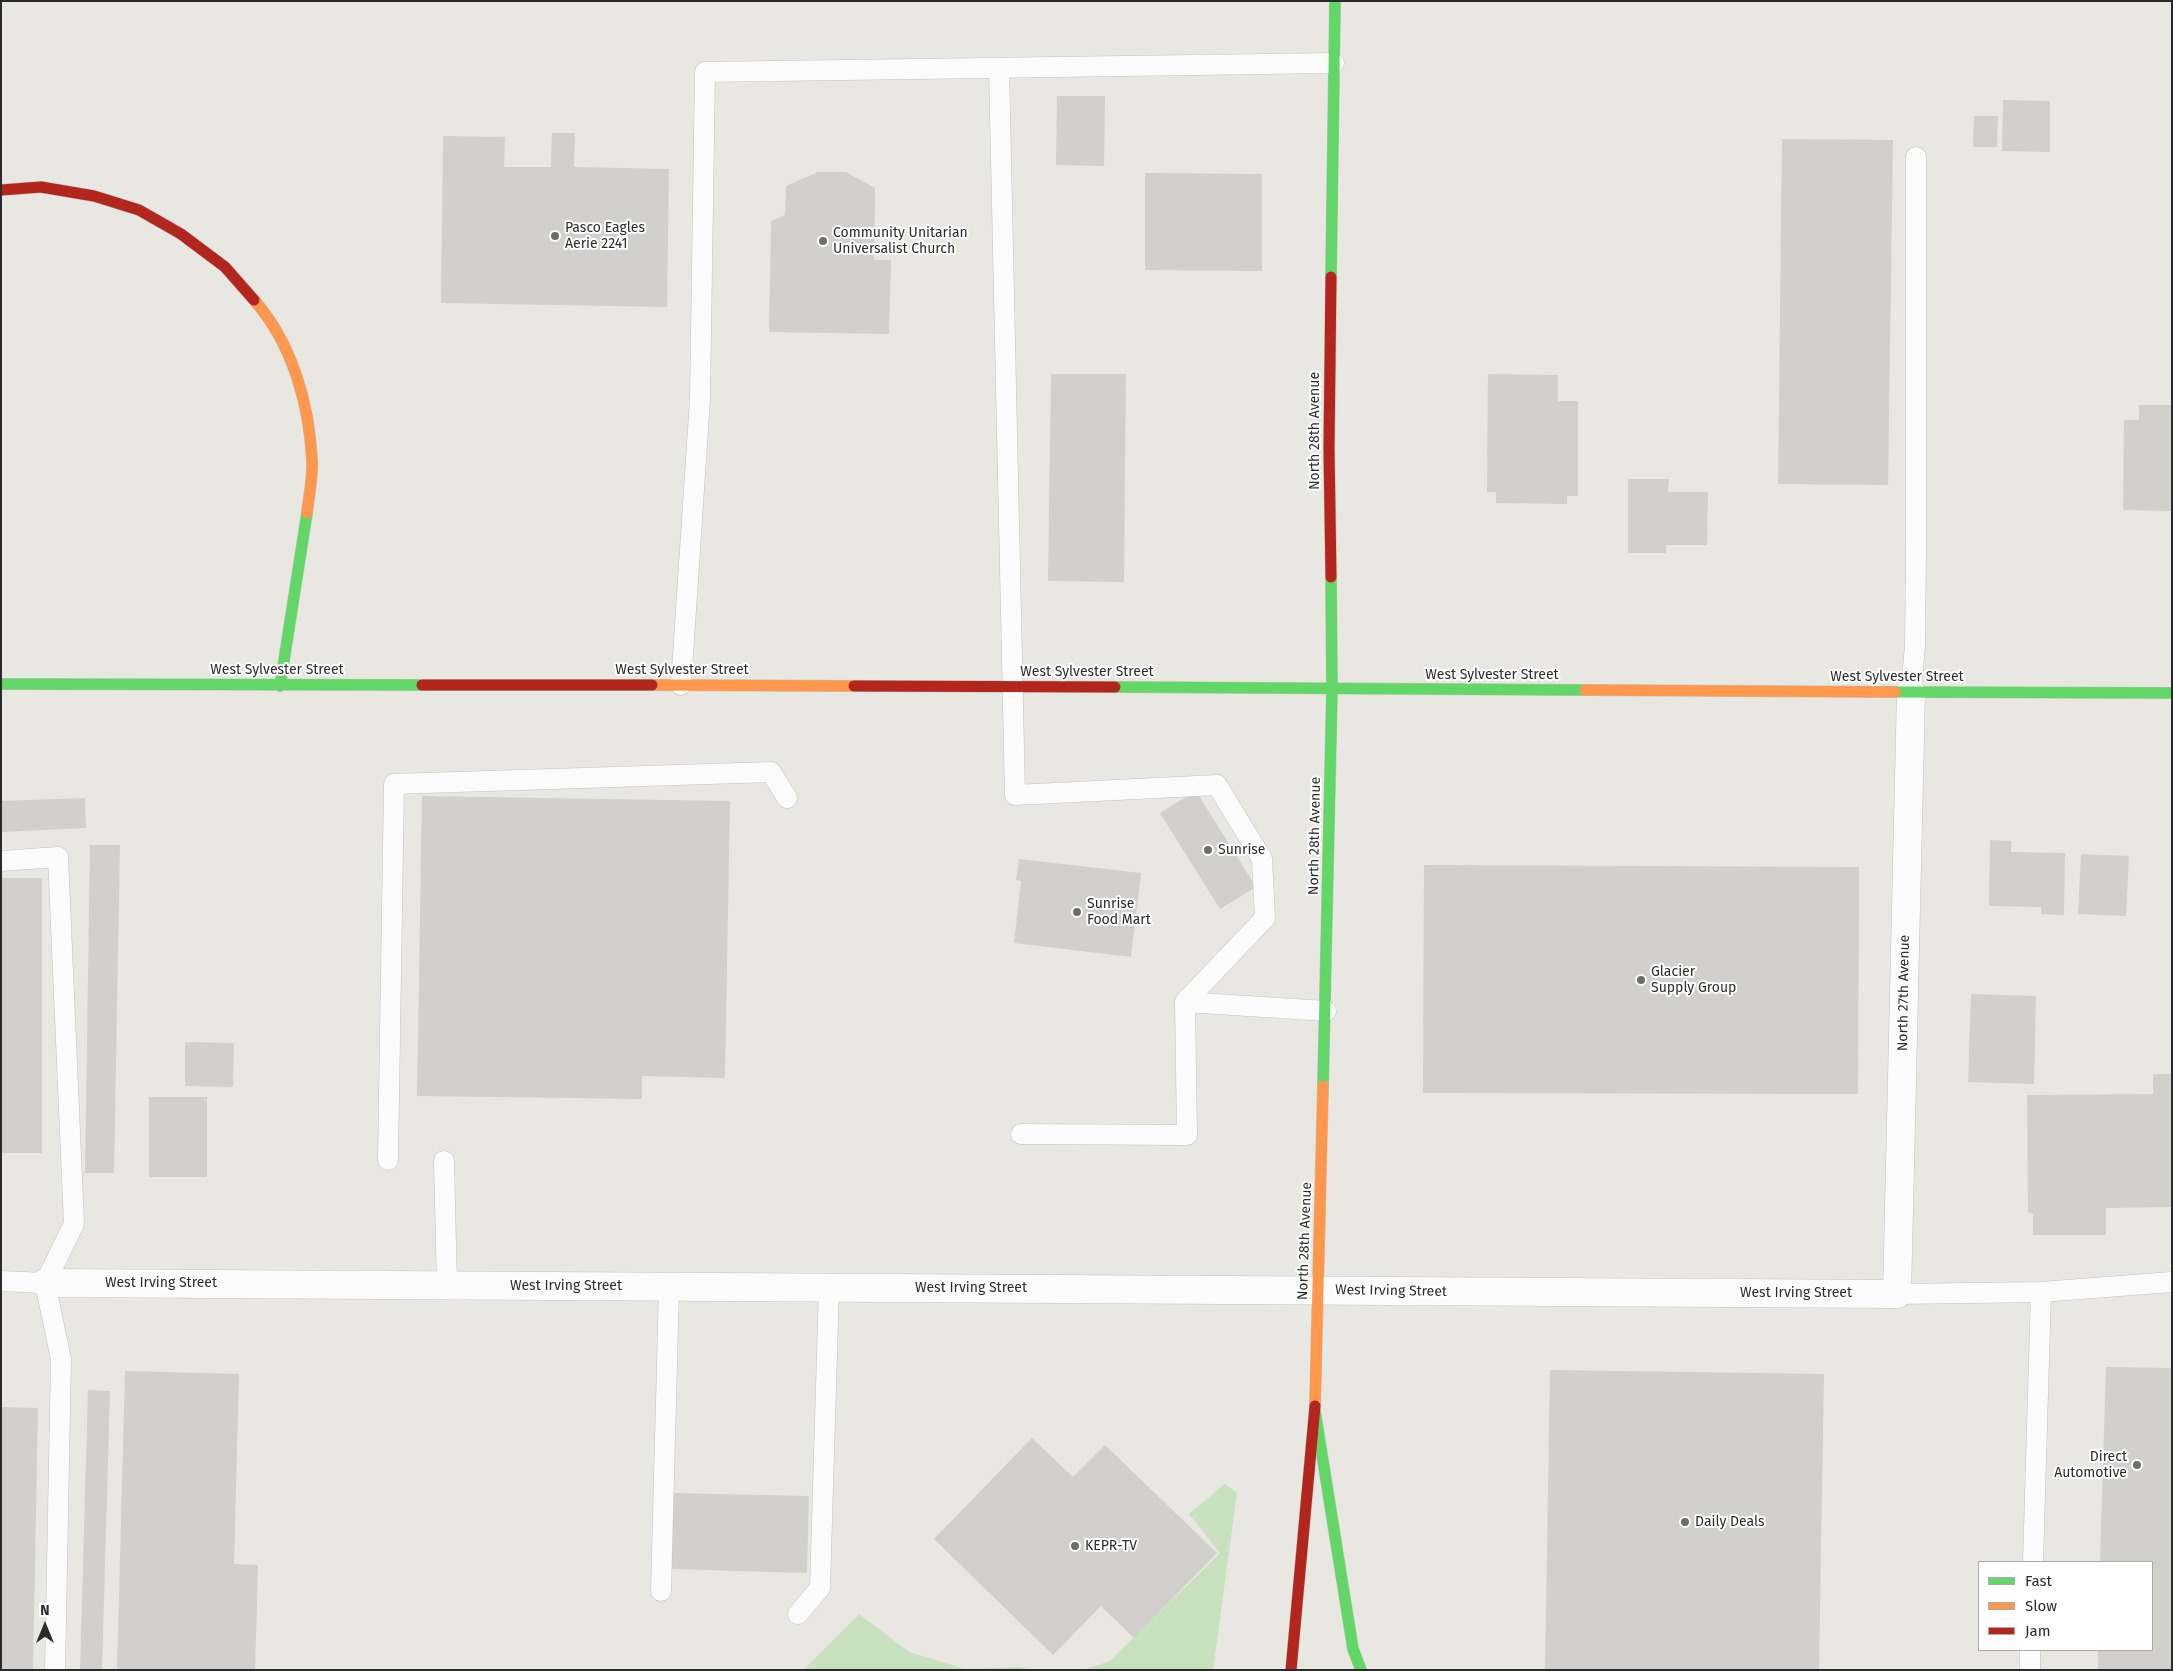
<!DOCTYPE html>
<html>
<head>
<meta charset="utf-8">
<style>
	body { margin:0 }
	#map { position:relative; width:2173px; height:1671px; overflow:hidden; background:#e8e7e2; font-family:"Fira Sans",sans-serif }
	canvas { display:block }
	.frame { position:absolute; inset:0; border:2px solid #2b2b2b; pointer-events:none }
	.legend { position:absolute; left:1978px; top:1561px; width:175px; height:90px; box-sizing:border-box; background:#fff; border:1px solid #aaa; margin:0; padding:6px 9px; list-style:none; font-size:15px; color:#2b2b2b }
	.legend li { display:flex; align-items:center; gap:10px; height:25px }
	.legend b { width:25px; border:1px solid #aaa }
	.north { position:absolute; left:20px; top:1601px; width:50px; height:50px; -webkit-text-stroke:4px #fff; paint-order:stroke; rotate:0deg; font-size:14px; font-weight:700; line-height:20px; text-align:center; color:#2b2b2b }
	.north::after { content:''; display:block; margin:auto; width:18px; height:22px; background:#2b2b2b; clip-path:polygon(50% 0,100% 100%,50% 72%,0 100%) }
</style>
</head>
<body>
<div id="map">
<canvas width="2173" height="1671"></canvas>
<div class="frame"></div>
<ul class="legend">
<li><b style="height:6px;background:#63d668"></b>Fast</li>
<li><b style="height:6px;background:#ff974d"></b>Slow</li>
<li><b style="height:6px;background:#b3261e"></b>Jam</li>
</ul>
<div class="north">N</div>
</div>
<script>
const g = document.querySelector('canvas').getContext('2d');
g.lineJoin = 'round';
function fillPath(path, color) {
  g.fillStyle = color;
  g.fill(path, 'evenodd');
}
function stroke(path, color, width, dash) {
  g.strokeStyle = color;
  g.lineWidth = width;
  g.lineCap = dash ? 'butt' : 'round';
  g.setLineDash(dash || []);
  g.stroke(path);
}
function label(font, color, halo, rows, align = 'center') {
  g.font = font + ' "Fira Sans",sans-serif';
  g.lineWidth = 4;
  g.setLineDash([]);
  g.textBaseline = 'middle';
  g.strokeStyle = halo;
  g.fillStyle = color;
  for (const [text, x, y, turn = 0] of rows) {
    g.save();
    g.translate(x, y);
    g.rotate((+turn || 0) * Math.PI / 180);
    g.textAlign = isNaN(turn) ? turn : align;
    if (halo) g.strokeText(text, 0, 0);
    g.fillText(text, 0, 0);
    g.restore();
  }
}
fillPath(new Path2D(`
	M1225,1484L1237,1493L1213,1670H1083L1110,1661L1220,1553L1189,1514Z
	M859,1614L909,1652L966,1669L1020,1667L1031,1670H803Z`), '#c8e1be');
fillPath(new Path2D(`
	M1057,96H1105L1104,166L1056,165Z
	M2003,100L2050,101V152L2002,151Z
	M1974,116H1998L1997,147H1973Z
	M552,133H575L574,167L669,169L667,307L441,303L443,136L505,137L504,167H551Z
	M1782,139L1893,140L1888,485L1778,484Z
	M818,172H846L875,188L874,260H891L889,334L769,332L771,221L785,215L786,186Z
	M1145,173L1262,174V271L1145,270Z
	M1051,374H1126L1124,582L1048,581Z
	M1488,374L1558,375V401H1578V496H1567V504L1496,503V492H1487Z
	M2139,405H2172V511L2123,510L2124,420H2139Z
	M1628,479H1669L1668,492H1708L1707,545H1666V553H1628Z
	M1196,791L1256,887L1220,909L1160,813Z
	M422,796L730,801L725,1078L642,1076V1099L417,1096Z
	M85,798L86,828L1,832V801Z
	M1990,840L2011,841V852L2065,853L2064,915L2041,914V907L1989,906Z
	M90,845H120L114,1173H85Z
	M2081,854L2129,856L2126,916L2078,914Z
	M1019,859L1141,873L1131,957L1014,943L1021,881L1016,880Z
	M1424,865L1859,867L1858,1094L1423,1093Z
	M1,878H42V1153H1Z
	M1971,994L2036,996L2034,1084L1968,1082Z
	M185,1042L234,1043L233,1087L185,1086Z
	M2153,1074H2172V1207L2106,1208V1235H2033V1214L2028,1212L2027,1095L2153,1094Z
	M149,1097H207V1177H149Z
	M2106,1367L2172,1368V1670H2098V1650H2152V1562H2100Z
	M1550,1370L1824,1374L1819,1670H1545Z
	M125,1371L239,1374L234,1564L258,1565L255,1670H117Z
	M88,1390L110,1391L102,1670H80Z
	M1,1407L38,1408L33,1670H1Z
	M1032,1438L1073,1477L1105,1445L1217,1553L1134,1638L1101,1606L1053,1655L934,1539Z
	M673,1493L809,1496L807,1573L671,1569Z`), '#d1d0cd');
const lane = new Path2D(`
	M999,68L1015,795L1217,785L1262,859L1265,918L1185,1002L1326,1011
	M681,685L700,399L705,72L1334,63
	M1911,692L1915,645L1916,549V157
	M1,861L58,857L74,1224L45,1283L61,1359L55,1670
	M1021,1134L1187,1135L1185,1002
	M388,1160L394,784L771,772L787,798
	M444,1161L447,1285
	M1,1281L45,1283
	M1897,1294L2041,1292L2172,1282
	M2033,1562L2041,1292
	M661,1591L669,1287
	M798,1614L820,1588L829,1287
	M2030,1670V1650`);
const street = new Path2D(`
	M45,1283L1897,1294L1911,692`);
const fast = new Path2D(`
	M1331,277L1335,1
	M1,684L422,685
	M280,686L307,513
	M1115,687L1585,690
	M1895,692L2172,693
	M1323,1086L1332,689L1331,577
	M1315,1411L1353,1649L1361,1670`);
const slow = new Path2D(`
	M254,300C292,343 309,403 312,460C313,477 309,496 307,513
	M652,685L854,686
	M1585,690L1895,692
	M1315,1406L1323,1086`);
const jam = new Path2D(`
	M1,190L41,187L94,196L139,210L181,234L225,267L254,300
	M1331,577L1329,448L1331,277
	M422,685H652
	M854,686L1115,687
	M1291,1670L1315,1406`);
stroke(lane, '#c2c2c1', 21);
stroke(street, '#c2c2c1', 29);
stroke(fast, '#c2c2c1', 12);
stroke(slow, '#c2c2c1', 12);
stroke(jam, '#c2c2c1', 12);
stroke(lane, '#fcfbfb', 20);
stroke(street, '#fcfbfb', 28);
stroke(fast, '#63d668', 11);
stroke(slow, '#ff974d', 11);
stroke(jam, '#b3261e', 11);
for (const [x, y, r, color] of [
	[555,236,5,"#6d6d6b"],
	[823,241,5,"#6d6d6b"],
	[1208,850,5,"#6d6d6b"],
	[1077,912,5,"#6d6d6b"],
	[1641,980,5,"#6d6d6b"],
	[2137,1465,5,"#6d6d6b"],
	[1685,1522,5,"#6d6d6b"],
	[1075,1546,5,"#6d6d6b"]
]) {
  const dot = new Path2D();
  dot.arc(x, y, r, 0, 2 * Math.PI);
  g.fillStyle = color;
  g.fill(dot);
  stroke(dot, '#fff', 2);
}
label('14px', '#2b2b2b', '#fff', [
	["Pasco Eagles",565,228],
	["Aerie 2241",565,244],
	["Community Unitarian",833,233],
	["Universalist Church",833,249],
	["Sunrise",1218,850],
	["Sunrise",1087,904],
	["Food Mart",1087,920],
	["Glacier",1651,972],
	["Supply Group",1651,988],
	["Direct",2127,1457,"right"],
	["Automotive",2127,1473,"right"],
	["Daily Deals",1695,1522],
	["KEPR-TV",1085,1546]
], 'left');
label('14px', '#2b2b2b', '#fff', [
	["North 28th Avenue",1315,431,-90],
	["West Sylvester Street",277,670],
	["West Sylvester Street",682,670],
	["West Sylvester Street",1087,672],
	["West Sylvester Street",1492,675],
	["West Sylvester Street",1897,677],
	["North 28th Avenue",1315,836,-89],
	["North 27th Avenue",1904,993,-89],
	["North 28th Avenue",1305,1241,-88],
	["West Irving Street",161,1283],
	["West Irving Street",566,1286],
	["West Irving Street",971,1288],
	["West Irving Street",1391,1291,1],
	["West Irving Street",1796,1293]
]);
</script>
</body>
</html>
